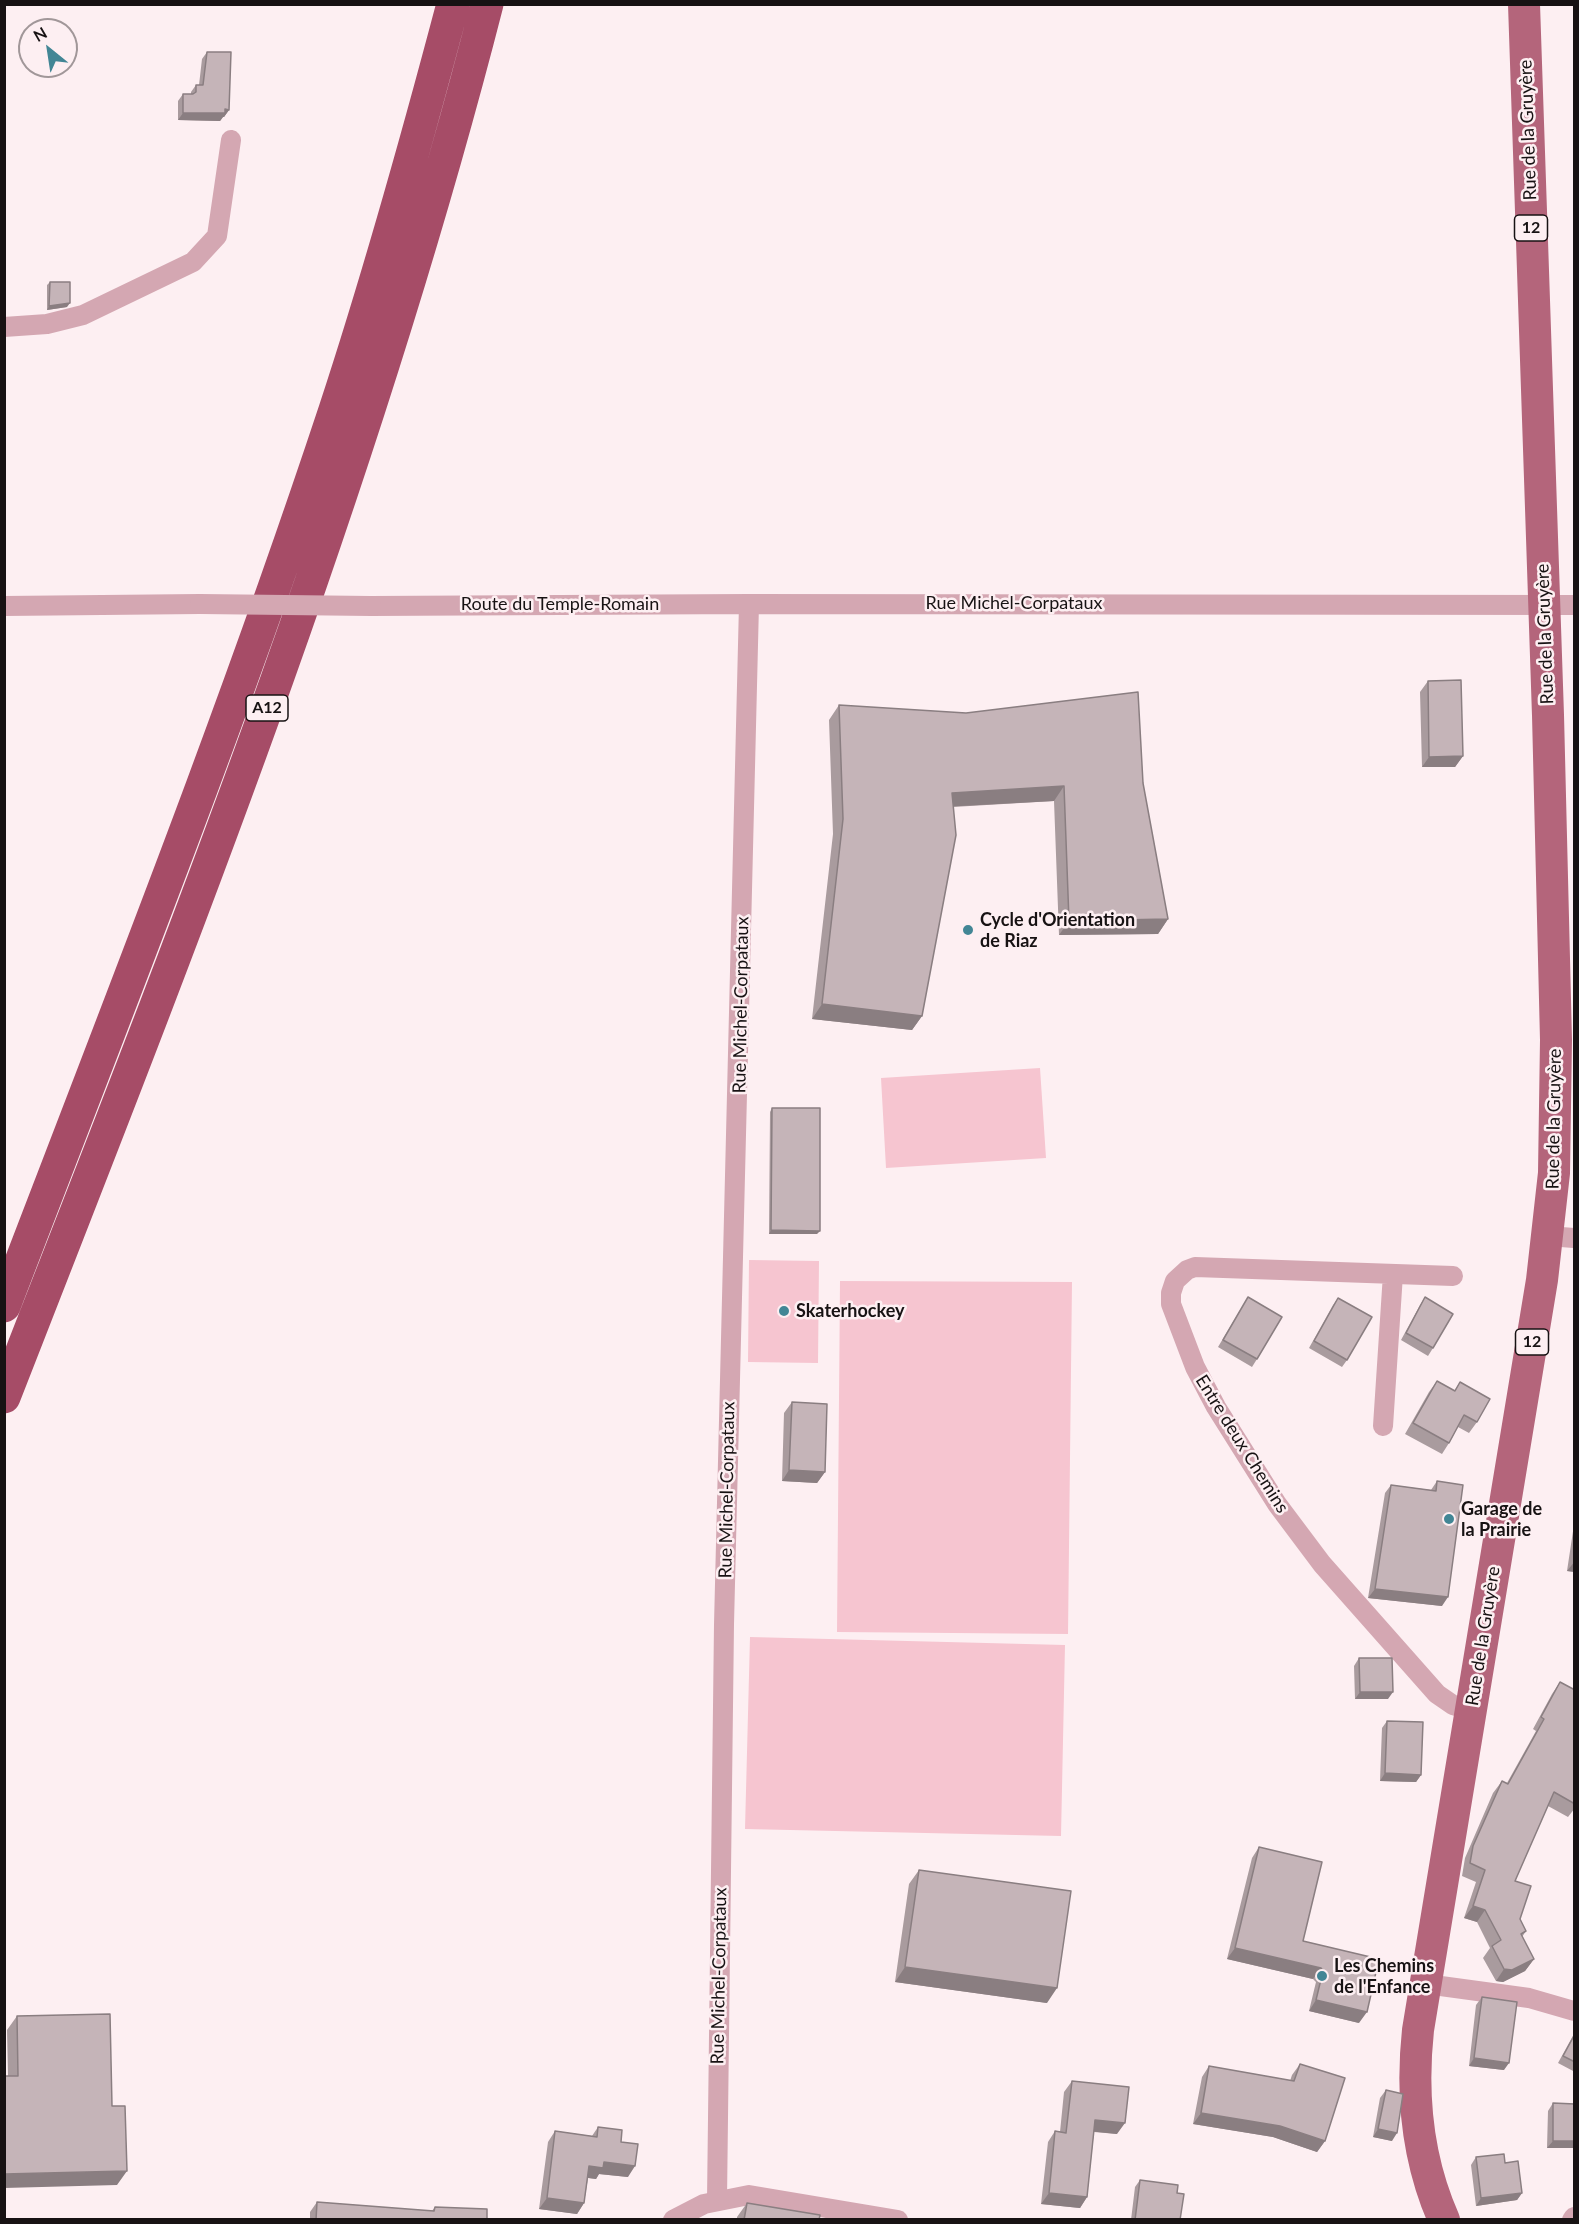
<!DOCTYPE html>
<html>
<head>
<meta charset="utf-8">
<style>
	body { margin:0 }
	#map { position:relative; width:1579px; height:2224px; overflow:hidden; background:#fdeff2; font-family:Lato,sans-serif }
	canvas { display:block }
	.frame { position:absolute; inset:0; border:6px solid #171213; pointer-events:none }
	.north { position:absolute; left:18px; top:18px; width:60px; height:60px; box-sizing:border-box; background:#fdeff2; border:2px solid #a19799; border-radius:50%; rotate:330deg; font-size:16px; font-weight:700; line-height:24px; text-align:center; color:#171213 }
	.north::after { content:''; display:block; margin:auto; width:21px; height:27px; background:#428695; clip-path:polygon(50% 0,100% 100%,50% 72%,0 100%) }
</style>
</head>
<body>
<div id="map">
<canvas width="1579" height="2224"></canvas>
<div class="frame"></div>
<div class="north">N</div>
</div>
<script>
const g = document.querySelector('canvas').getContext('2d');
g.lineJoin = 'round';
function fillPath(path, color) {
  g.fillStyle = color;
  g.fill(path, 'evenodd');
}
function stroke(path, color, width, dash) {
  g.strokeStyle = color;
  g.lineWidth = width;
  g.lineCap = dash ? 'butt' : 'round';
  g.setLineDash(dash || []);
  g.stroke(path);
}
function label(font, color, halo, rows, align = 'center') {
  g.font = font + ' Lato,sans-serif';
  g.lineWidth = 5;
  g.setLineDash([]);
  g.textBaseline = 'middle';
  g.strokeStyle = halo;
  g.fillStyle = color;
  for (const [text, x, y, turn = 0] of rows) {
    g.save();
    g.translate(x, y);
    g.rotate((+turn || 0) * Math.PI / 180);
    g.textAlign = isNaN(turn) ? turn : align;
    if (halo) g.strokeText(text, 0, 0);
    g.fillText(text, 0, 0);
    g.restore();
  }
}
fillPath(new Path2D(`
	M1040,1068L1046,1158L886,1168L881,1078Z
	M749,1260L819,1261L818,1363L748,1362Z
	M840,1281L1072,1282L1068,1634L837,1632Z
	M750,1637L1065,1645L1061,1836L745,1829Z`), '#f6c5d0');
stroke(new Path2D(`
	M4,327L47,324L83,315L193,262L217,236L231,140
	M4,606L200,604
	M371,606L749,604
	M1548,1236L1574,1238
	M1453,1276L1195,1267L1187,1270L1175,1281L1171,1293V1304L1195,1367L1216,1407L1277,1504L1322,1564L1437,1694L1453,1705L1471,1710
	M1383,1426L1393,1274
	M1426,1984L1529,1998L1574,2011
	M717,2200L724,1624L749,604L1574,605
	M673,2220L704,2204L749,2195L898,2220
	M1572,2220L1574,2217`), '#d4a7b2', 20);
stroke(new Path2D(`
	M1444,2220C1417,2159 1411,2095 1418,2030L1542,1280L1554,1173L1556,1040L1548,715L1524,4`), '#b4657b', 32);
stroke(new Path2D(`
	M4,1306C118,1008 235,712 335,410C379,276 417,140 453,4
	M4,1397C183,939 365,481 487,4`), '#a64c67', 33);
stroke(new Path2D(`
	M200,604L371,606`), '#d4a7b2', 20);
fillPath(new Path2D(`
	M207,52L229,110L224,117H223L220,121L178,120V101L183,94H191V92L196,85H199L202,59Z
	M50,282L67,307L47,310V285Z
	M1428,681L1463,756L1455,767H1422L1420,692Z
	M839,705L1143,783L1168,919L1158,934L1059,935L1054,801L953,807L922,1016L912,1030L812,1019L833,834L829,720Z
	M772,1108L817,1234H769L770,1112Z
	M1248,1297L1257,1359L1252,1367L1218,1347Z
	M1425,1297L1433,1348L1428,1356L1401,1340L1420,1305Z
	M1338,1298L1347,1360L1342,1367L1309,1348L1333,1305Z
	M1437,1381L1454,1391L1460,1382L1477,1422L1469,1433L1458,1427L1449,1443L1442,1454L1405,1434L1429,1392Z
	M792,1402L825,1472L817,1483L782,1481L784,1413Z
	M1437,1481L1442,1606L1368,1598L1385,1493L1391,1485L1431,1490Z
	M1575,1518V1572L1567,1571Z
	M1359,1658L1388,1699H1355L1354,1666Z
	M1560,1682L1575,1690V1808L1568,1817L1548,1806L1515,1881L1520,1919L1526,1931L1522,1937L1534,1959L1525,1971L1503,1982L1496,1981L1483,1958L1490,1948L1477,1922L1464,1918L1476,1882L1462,1876L1465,1858L1493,1793L1502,1781L1507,1783L1536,1731L1533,1729L1552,1694Z
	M1387,1721L1421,1775L1416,1782L1380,1781L1382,1728Z
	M1259,1847L1303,1941L1359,2023L1309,2011L1316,1982L1313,1979L1227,1959L1252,1858Z
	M919,1870L1047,2003L895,1982L909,1884Z
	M1482,1997L1504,2070L1469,2066L1476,2005Z
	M17,2016L112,2106L117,2185L8,2076L7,2030Z
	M1575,2032V2072L1558,2063Z
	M1300,2064L1325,2141L1317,2152L1273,2137L1193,2124L1202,2077L1209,2066L1290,2081L1292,2075Z
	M1072,2081L1117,2134L1094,2132L1087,2197L1080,2208L1041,2204L1048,2142L1055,2131L1060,2132L1064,2092Z
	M1386,2090L1392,2141L1373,2137L1380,2098Z
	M1553,2103L1575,2148H1547L1548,2111Z
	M598,2127L621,2142L628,2177L599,2174L596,2179L588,2178L584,2203L577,2214L539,2209L548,2142L555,2131L592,2136Z
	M1476,2157L1505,2163L1522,2193L1517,2200L1476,2206L1471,2165Z
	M1140,2180L1177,2193L1180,2220H1131L1135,2187Z
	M317,2202L432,2211L435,2207L487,2220H310V2212Z
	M747,2203L819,2220H737V2217Z`), '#a99b9e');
fillPath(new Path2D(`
	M225,109L229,110L224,117H223L220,121L178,120L183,113Z
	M70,303L67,307L47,310L49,306Z
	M1463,756L1455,767H1422L1429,757Z
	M1064,786L1054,801L942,807L952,793Z
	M1168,919L1158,934L1059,935L1069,921Z
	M822,1004L922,1016L912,1030L812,1019Z
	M771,1230L820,1231L817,1234H769Z
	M789,1470L825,1472L817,1483L782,1481Z
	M1575,1561V1572L1567,1571Z
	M1375,1589L1448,1597L1442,1606L1368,1598Z
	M1360,1692H1393L1388,1699H1355Z
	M1385,1773L1421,1775L1416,1782L1380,1781Z
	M1473,1906L1485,1910L1477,1922L1464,1918Z
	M1235,1948L1321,1968L1313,1979L1227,1959Z
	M1534,1959L1525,1971L1503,1982L1496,1981L1504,1969Z
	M905,1967L1057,1988L1047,2003L895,1982Z
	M1316,2000L1367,2012L1359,2023L1309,2011Z
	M1474,2058L1509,2063L1504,2070L1469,2066Z
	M1201,2113L1280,2126L1325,2141L1317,2152L1273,2137L1193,2124Z
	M1095,2120L1125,2123L1117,2134L1088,2131Z
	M1378,2129L1397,2133L1392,2141L1373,2137Z
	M1553,2141H1575V2148H1547Z
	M604,2162L635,2166L628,2177L599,2174L596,2179L582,2177L589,2166Z
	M127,2171L117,2185L4,2188V2174Z
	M1049,2193L1087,2197L1080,2208L1041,2204Z
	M1522,2193L1517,2200L1476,2206L1481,2198Z
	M547,2198L584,2203L577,2214L539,2209Z`), '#8a7e81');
const building = new Path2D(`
	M207,52H231L229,110L225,109V113H183V94H193L196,92V85H203Z
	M50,282H70V303L49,306Z
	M1461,680L1463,756L1429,757L1428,681Z
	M1138,692L1143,783L1168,919L1069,921L1064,786L952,793L956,835L922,1016L822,1004L843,819L839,705L966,713Z
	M772,1108H820V1231L771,1230Z
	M1248,1297L1282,1317L1257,1359L1223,1340Z
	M1425,1297L1453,1314L1433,1348L1406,1333Z
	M1338,1298L1372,1317L1347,1360L1314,1341Z
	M1437,1381L1455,1391L1460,1382L1490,1399L1477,1422L1464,1415L1449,1443L1413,1423Z
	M792,1402L827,1404L825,1472L789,1470Z
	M1437,1481L1463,1485L1448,1597L1375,1589L1391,1485L1436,1491Z
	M1359,1658H1392L1393,1692H1360Z
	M1560,1682L1575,1690V1804L1554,1792L1515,1881L1531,1886L1520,1919L1526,1931L1521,1934L1534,1959L1512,1970L1504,1969L1492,1946L1501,1940L1485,1910L1473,1906L1485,1870L1470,1863L1473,1846L1502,1781L1508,1784L1544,1719L1541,1717Z
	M1387,1721L1423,1722L1421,1775L1385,1773Z
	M1259,1847L1322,1862L1303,1941L1379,1959L1367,2012L1316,2000L1323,1971L1321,1968L1235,1948Z
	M919,1870L1071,1891L1057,1988L905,1967Z
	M1482,1997L1517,2002L1509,2063L1474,2058Z
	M110,2014L112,2106H125L127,2171L4,2174V2076H18L17,2016Z
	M1575,2034V2062L1563,2056Z
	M1300,2064L1345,2078L1325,2141L1280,2126L1201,2113L1209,2066L1294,2081Z
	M1072,2081L1129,2087L1125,2123L1095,2120L1087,2197L1049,2193L1055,2131L1066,2133Z
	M1386,2090L1403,2094L1397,2133L1378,2129Z
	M1553,2103L1575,2104V2141H1553Z
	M598,2127L622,2130L621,2142L638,2144L635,2166L604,2162L603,2168L589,2166L584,2203L547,2198L555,2131L597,2137Z
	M1504,2154L1505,2163L1518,2161L1522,2193L1481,2198L1476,2157Z
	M1140,2180L1178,2185L1177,2193L1184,2194L1180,2220H1135Z
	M317,2202L434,2211L435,2207L487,2209V2220H316Z
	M747,2203L820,2215L819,2220H744Z`);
fillPath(building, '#c5b4b8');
stroke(building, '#8a7e81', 1.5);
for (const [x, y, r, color] of [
	[968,930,6,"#428695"],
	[784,1311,6,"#428695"],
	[1449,1519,6,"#428695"],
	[1322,1976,6,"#428695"]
]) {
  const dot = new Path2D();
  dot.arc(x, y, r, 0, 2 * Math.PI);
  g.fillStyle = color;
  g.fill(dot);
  stroke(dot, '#fdeff2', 2);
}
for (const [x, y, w] of [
	[1531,228,33],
	[267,708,42],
	[1532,1342,33]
]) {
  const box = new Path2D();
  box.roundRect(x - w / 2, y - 13, w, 26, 4.5);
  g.fillStyle = '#fdeff2';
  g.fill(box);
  stroke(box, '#171213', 1.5);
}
label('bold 16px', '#171213', null, [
	["12",1531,228],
	["A12",267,708],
	["12",1532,1342]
]);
label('18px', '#171213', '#fdeff2', [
	["Rue de la Gruyère",1528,130,-92],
	["Rue Michel-Corpataux",1014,603],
	["Route du Temple-Romain",560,604],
	["Rue de la Gruyère",1545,634,-92],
	["Rue Michel-Corpataux",741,1005,-89],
	["Rue de la Gruyère",1554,1119,-89],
	["Entre deux Chemins",1242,1444,58],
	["Rue Michel-Corpataux",727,1490,-89],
	["Rue de la Gruyère",1483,1636,-81],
	["Rue Michel-Corpataux",719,1976,-89]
]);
label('bold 18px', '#171213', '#fdeff2', [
	["Cycle d'Orientation",980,920],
	["de Riaz",980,941],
	["Skaterhockey",796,1311],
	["Garage de",1461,1509],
	["la Prairie",1461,1530],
	["Les Chemins",1334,1966],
	["de l'Enfance",1334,1987]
], 'left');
</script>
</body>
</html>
